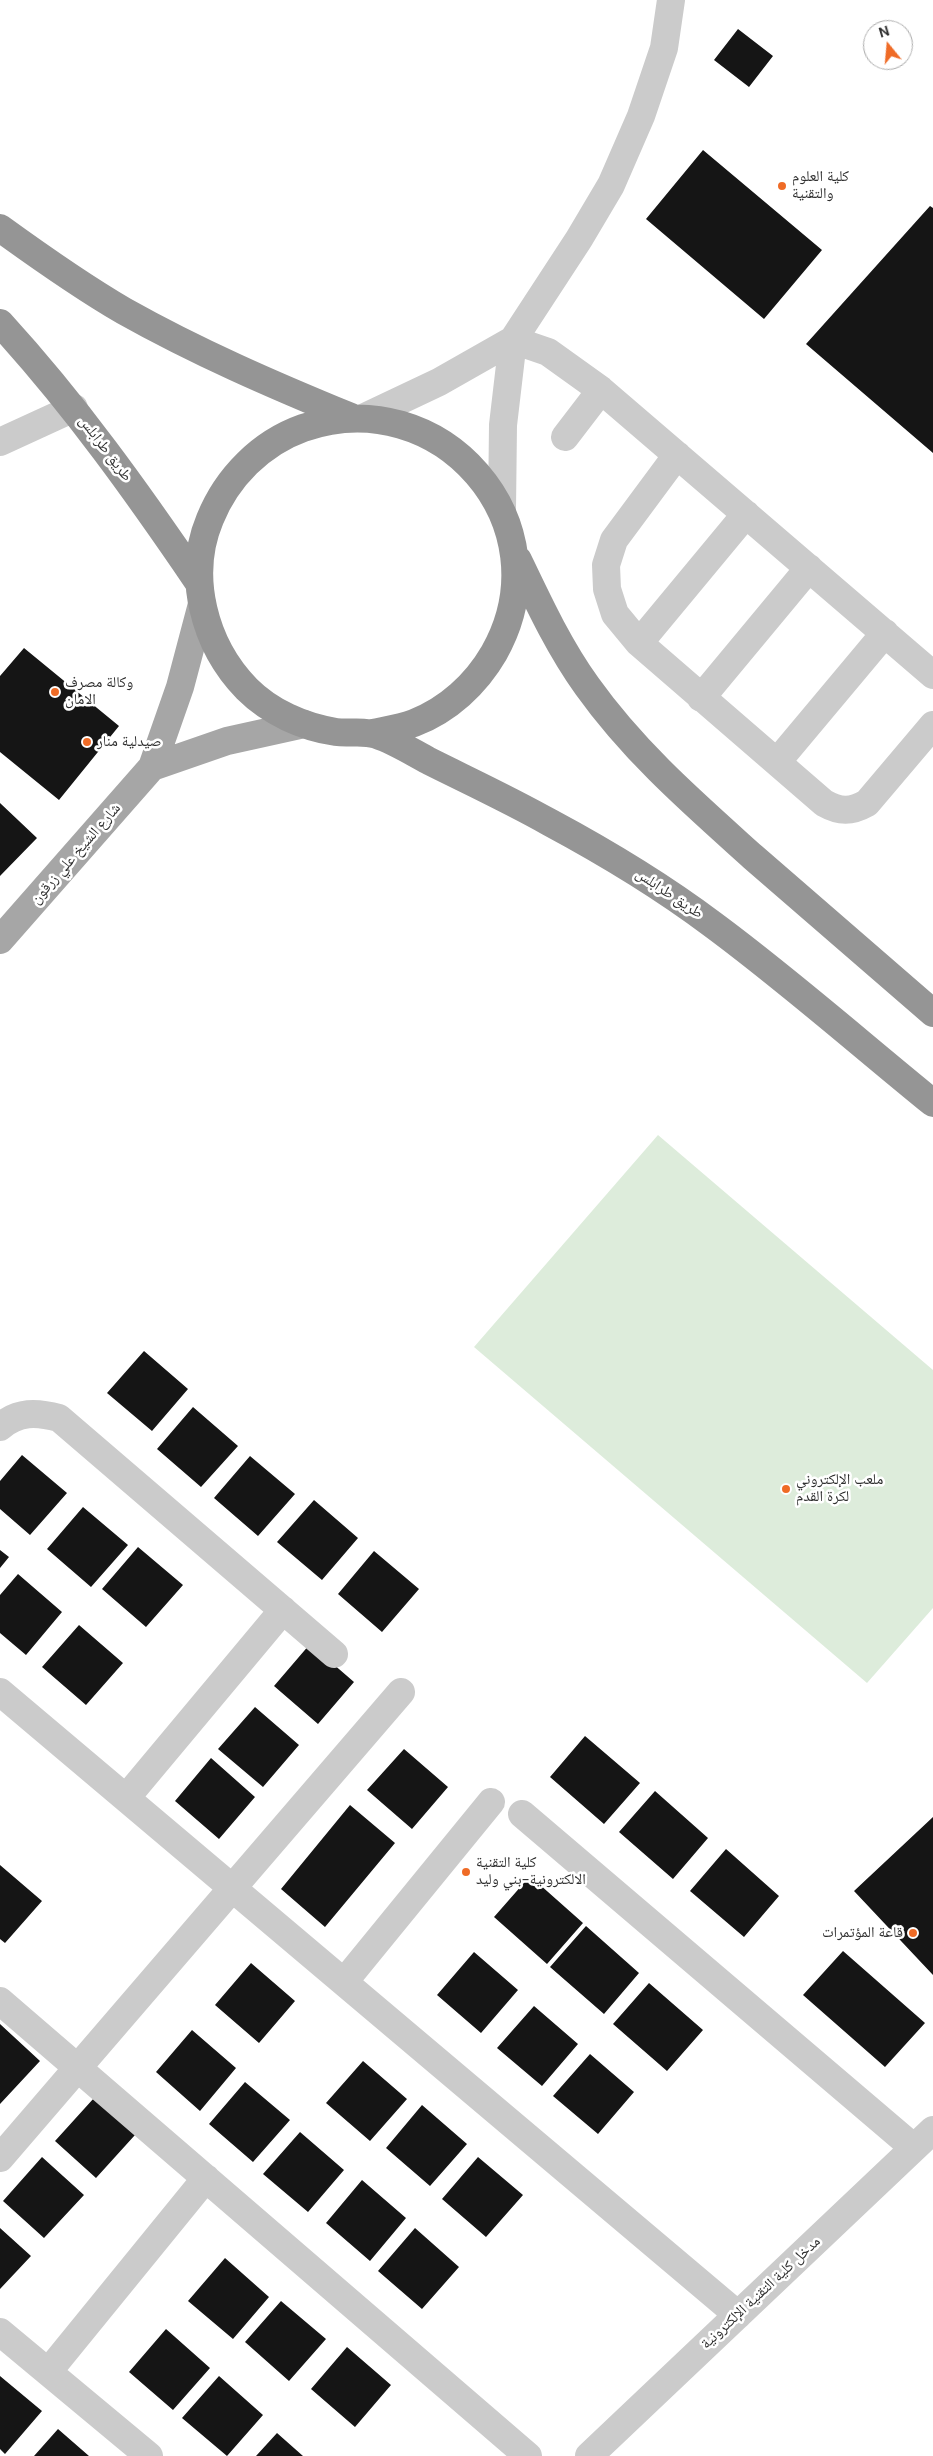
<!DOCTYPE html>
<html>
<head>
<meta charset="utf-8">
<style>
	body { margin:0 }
	#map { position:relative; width:933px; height:2456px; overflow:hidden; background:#fff; font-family:"DM Sans",sans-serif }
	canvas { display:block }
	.north { position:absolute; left:863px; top:20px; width:50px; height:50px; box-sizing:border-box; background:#fff; border:1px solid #ababab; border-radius:50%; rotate:343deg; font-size:14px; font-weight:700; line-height:20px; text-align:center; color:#2e2e2e }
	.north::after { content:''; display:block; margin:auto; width:18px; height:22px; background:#ef6b26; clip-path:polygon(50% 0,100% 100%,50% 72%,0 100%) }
</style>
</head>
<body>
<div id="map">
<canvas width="933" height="2456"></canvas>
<div class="north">N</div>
</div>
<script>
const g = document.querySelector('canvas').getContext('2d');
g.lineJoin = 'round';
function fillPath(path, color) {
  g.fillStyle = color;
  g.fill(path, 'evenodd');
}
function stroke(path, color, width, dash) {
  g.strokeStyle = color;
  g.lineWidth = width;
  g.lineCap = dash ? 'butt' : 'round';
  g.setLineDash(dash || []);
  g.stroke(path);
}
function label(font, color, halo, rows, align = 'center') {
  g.font = font + ' "DM Sans","Noto Naskh Arabic",sans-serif';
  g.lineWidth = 5;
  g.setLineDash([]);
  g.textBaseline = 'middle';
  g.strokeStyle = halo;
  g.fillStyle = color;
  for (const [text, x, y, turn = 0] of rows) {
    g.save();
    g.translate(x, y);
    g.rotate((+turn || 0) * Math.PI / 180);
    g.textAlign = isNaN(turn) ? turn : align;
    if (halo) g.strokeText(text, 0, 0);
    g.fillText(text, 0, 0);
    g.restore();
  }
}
fillPath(new Path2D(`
	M658,1135L933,1370V1608L867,1683L474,1347Z`), '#ddecdb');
fillPath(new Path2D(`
	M738,29L773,56L749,87L714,60Z
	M703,150L822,250L764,319L646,219Z
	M930,206L933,208V453L806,344Z
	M24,648L119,726L59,800L0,752V676Z
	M0,803L37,838L0,876Z
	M144,1351L188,1389L152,1431L107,1393Z
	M193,1407L238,1446L201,1487L157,1449Z
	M22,1455L67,1493L30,1535L0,1509V1481Z
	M250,1456L295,1494L258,1536L214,1498Z
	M314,1500L358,1538L322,1580L277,1542Z
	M83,1507L128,1545L91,1587L47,1549Z
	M138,1547L183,1585L146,1627L102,1589Z
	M0,1550L9,1557L0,1568Z
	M374,1551L419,1589L382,1632L338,1594Z
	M18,1574L62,1612L26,1655L0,1633V1595Z
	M79,1625L123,1663L86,1705L42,1667Z
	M310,1644L354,1682L318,1724L274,1686Z
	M255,1707L299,1745L263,1787L218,1749Z
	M585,1736L640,1783L604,1824L550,1777Z
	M404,1749L448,1787L412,1829L367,1790Z
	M211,1758L255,1797L219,1839L175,1801Z
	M655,1791L708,1838L673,1879L619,1832Z
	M350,1805L395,1843L325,1927L281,1889Z
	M933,1817V1975L854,1891Z
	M726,1849L779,1896L744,1937L690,1891Z
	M0,1865L42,1901L5,1943L0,1939Z
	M530,1876L583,1923L547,1964L494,1917Z
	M586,1926L639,1973L604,2014L550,1967Z
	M843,1951L925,2023L885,2067L803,1995Z
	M474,1952L518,1990L481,2033L437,1995Z
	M251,1963L295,2001L259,2043L215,2005Z
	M649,1983L703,2030L667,2071L613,2024Z
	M534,2006L578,2044L542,2086L497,2048Z
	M0,2024L40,2061L0,2104Z
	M192,2030L236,2068L200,2111L156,2072Z
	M590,2054L634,2092L598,2134L553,2096Z
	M363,2061L407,2099L370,2141L326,2103Z
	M245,2082L290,2120L253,2162L209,2124Z
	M94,2098L135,2135L96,2178L55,2141Z
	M422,2105L467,2144L430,2186L386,2148Z
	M300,2132L344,2170L308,2212L263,2174Z
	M42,2157L84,2195L44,2238L3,2201Z
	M478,2157L523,2195L486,2237L442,2199Z
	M362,2180L406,2218L370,2261L326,2223Z
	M0,2228L31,2256L0,2289Z
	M415,2228L459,2267L422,2309L378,2271Z
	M225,2258L269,2297L233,2339L188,2301Z
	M281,2301L326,2339L289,2381L245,2342Z
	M166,2329L210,2368L173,2410L129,2372Z
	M347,2347L391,2385L355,2427L311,2389Z
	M0,2376L42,2411L5,2454L0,2449Z
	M219,2376L263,2415L227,2456L182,2418Z
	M58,2429L89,2456H34Z
	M277,2433L303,2456H256Z`), '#151515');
stroke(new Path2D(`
	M363,418L439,382L513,340L548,352L601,390L933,675
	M565,437L601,390
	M0,442L74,408
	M677,455L614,540L606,565L607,589L615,614L639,643L824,803C840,812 851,812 867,803L933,725
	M502,509L503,425L513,340L579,239L611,185L641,116L664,48L671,0
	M639,643L746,514
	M701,698L809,568
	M777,762L885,633
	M0,1427C18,1411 37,1412 59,1418L334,1654
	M0,1692L738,2315
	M126,1798L283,1610
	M522,1814L914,2148
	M344,1982L491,1802
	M0,2001L528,2456
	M0,2158L401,1692
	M0,2332L149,2456
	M48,2372L206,2178
	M589,2456L933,2130`), '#cbcbcb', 28);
stroke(new Path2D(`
	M152,767L227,741L304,724
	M0,940L152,767L180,687L202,604`), '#a6a6a6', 28);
stroke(new Path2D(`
	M0,228C40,257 81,286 124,311C197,352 273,385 351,417
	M0,323C75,405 137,492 199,583
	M518,560C539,604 559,647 587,686C634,752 693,803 753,857C813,909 873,961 933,1013
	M373,733C387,730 401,728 414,723C448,710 476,684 494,653C567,524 440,380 303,428C261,443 227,477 210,519C186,576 204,645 247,689C270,712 303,727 336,732C349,734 364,730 377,735C395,741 412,752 429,761C469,781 510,800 549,822C605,852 660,885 712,924C788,980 859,1043 933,1103`), '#959595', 28);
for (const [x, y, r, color] of [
	[782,186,5,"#ef6b26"],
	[55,692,5,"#ef6b26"],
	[87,742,5,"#ef6b26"],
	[786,1489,5,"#ef6b26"],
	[466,1872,5,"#ef6b26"],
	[913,1933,5,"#ef6b26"]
]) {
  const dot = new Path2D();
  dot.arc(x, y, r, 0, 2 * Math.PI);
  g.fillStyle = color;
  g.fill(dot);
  stroke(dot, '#fff', 2);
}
label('15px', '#2e2e2e', '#fff', [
	["كلية العلوم",792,177],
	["والتقنية",792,194],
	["وكالة مصرف",65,683],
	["الامان",65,700],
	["صيدلية منار",97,742],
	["ملعب الإلكتروني",796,1480],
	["لكرة القدم",796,1497],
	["كلية التقنية",476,1863],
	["الالكترونية-بني وليد",476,1880],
	["قاعة المؤتمرات",903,1933,"right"]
], 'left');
label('15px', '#2e2e2e', '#fff', [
	["طريق طرابلس",105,449,53],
	["شارع الشيخ علي زرقون",76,854,-49],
	["طريق طرابلس",669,894,34],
	["مدخل كلية التقنية الإلكترونية",761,2293,-43]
]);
</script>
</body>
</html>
